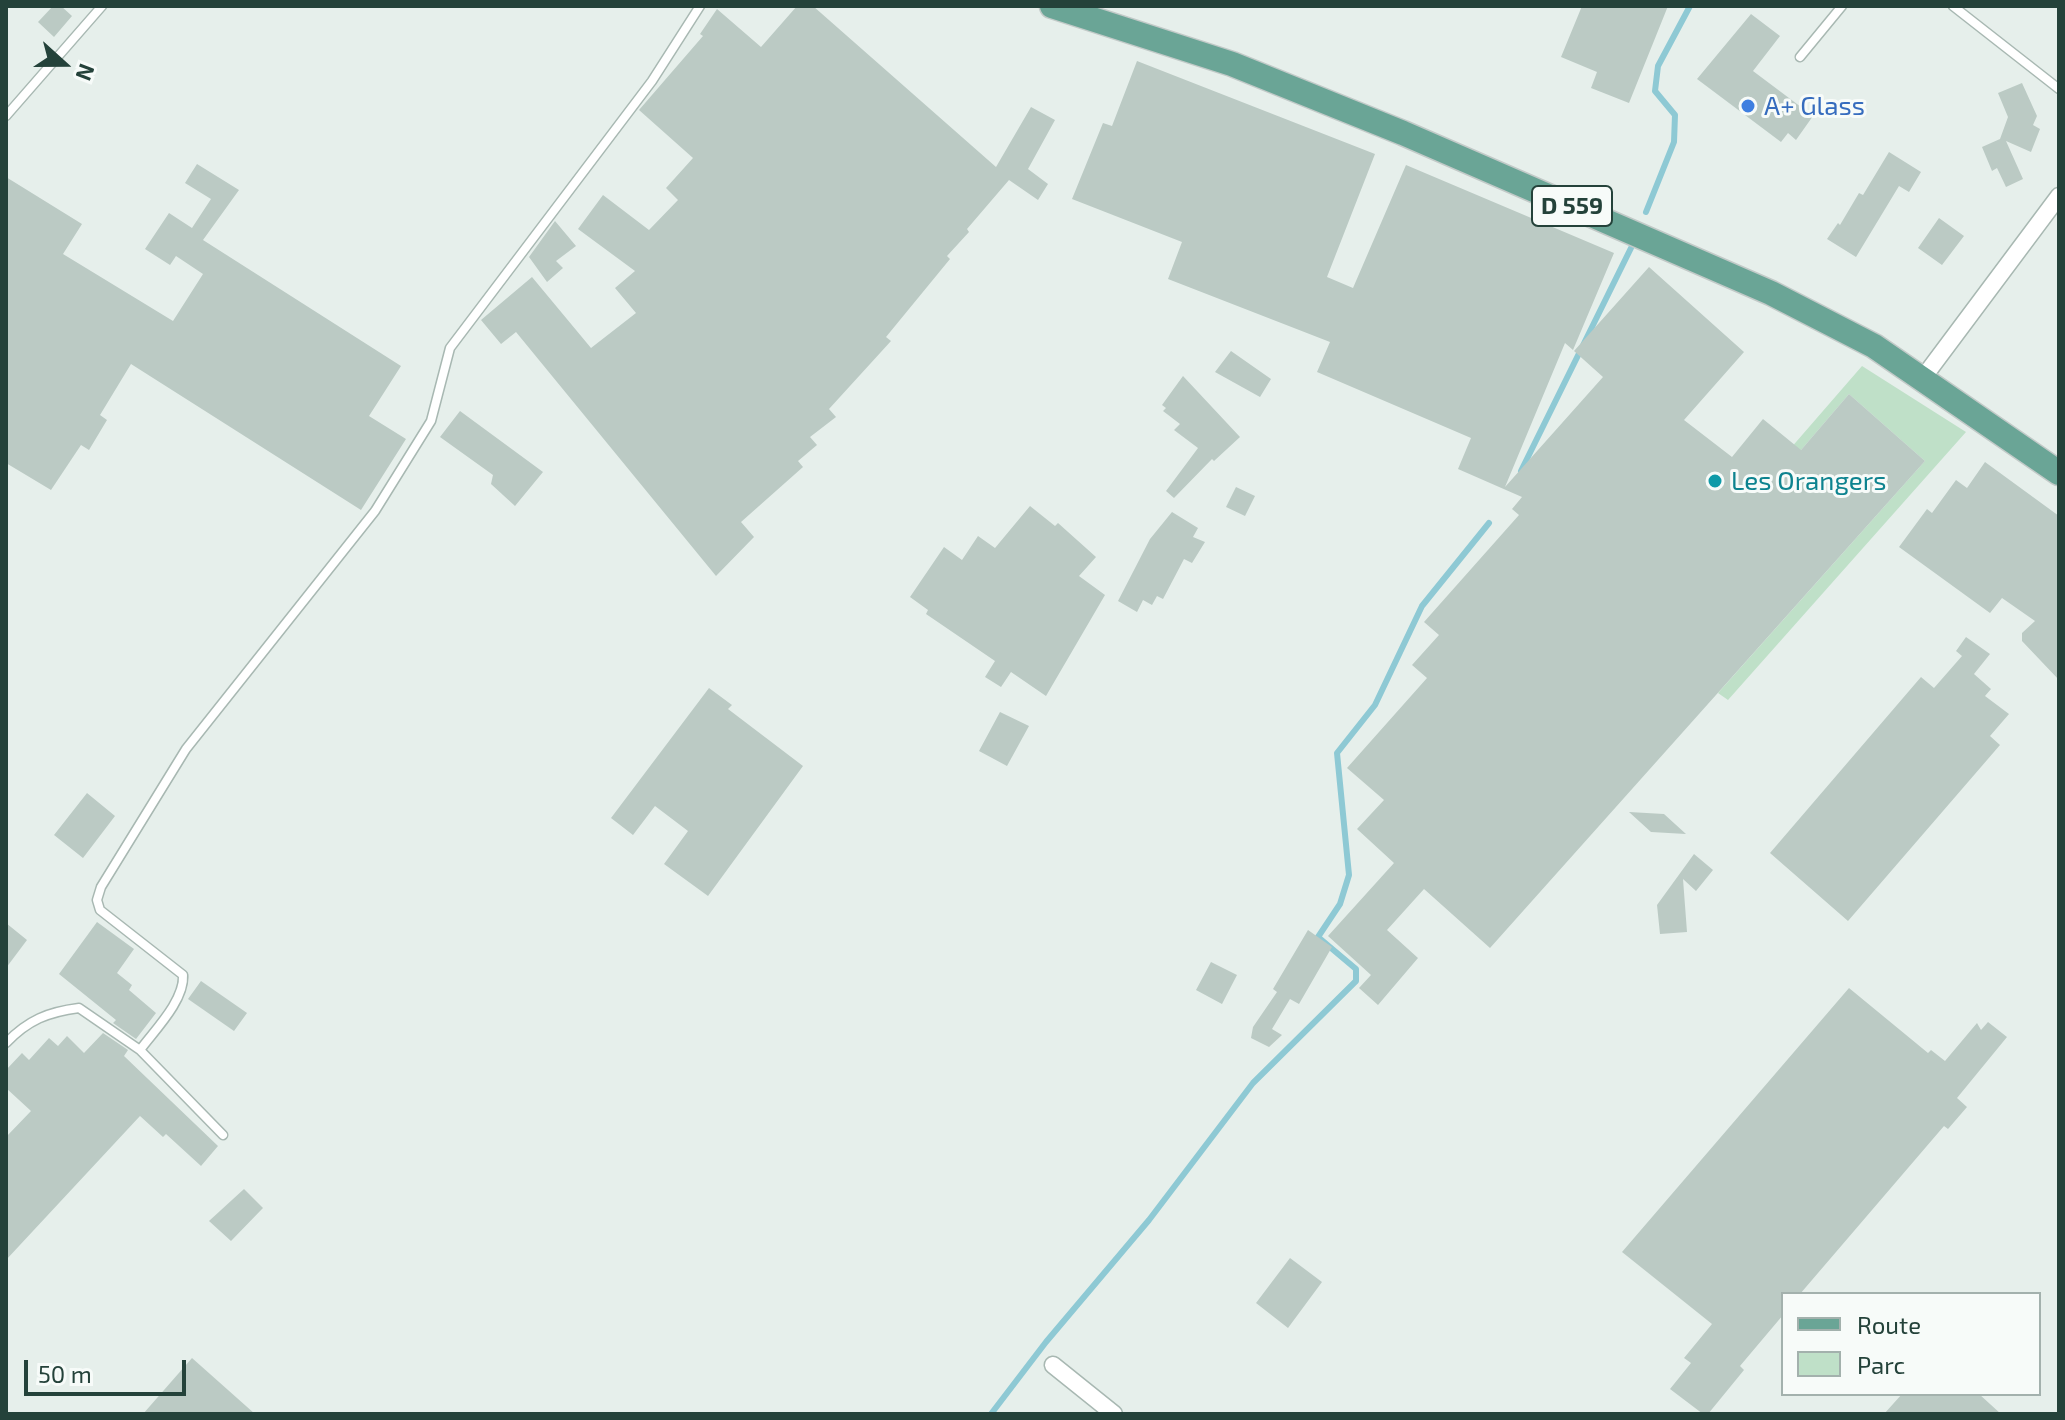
<!DOCTYPE html>
<html>
<head>
<meta charset="utf-8">
<style>
	body { margin:0 }
	#map { position:relative; width:2065px; height:1420px; overflow:hidden; background:#e6efeb; font-family:"Exo 2",sans-serif }
	canvas { display:block }
	.frame { position:absolute; inset:0; border:8px solid #24423a; pointer-events:none }
	.legend { position:absolute; left:1781px; top:1292px; width:260px; height:104px; box-sizing:border-box; background:#f7fbf9; border:2px solid #a3b1ad; margin:0; padding:10px 14px; list-style:none; font-size:24px; color:#24423a }
	.legend li { display:flex; align-items:center; gap:16px; height:40px }
	.legend b { width:40px; border:2px solid #a3b1ad }
	.north { position:absolute; left:24px; top:24px; width:80px; height:80px; -webkit-text-stroke:6px #f7fbf9; paint-order:stroke; rotate:111deg; font-size:22px; font-weight:700; line-height:32px; text-align:center; color:#24423a }
	.north::after { content:''; display:block; margin:auto; width:28px; height:36px; background:#24423a; clip-path:polygon(50% 0,100% 100%,50% 72%,0 100%) }
	.scale { position:absolute; left:24px; top:1360px; width:162px; height:36px; box-sizing:border-box; border:4px solid #24423a; border-top:0; padding-left:10px; font-size:24px; line-height:28px; white-space:nowrap; color:#24423a; -webkit-text-stroke:6px #f7fbf9; paint-order:stroke }
</style>
</head>
<body>
<div id="map">
<canvas width="2065" height="1420"></canvas>
<div class="frame"></div>
<ul class="legend">
<li><b style="height:10px;background:#6aa596"></b>Route</li>
<li><b style="height:22px;background:#bfe0c8"></b>Parc</li>
</ul>
<div class="north">N</div>
<div class="scale">50 m</div>
</div>
<script>
const g = document.querySelector('canvas').getContext('2d');
g.lineJoin = 'round';
function fillPath(path, color) {
  g.fillStyle = color;
  g.fill(path, 'evenodd');
}
function stroke(path, color, width, dash) {
  g.strokeStyle = color;
  g.lineWidth = width;
  g.lineCap = dash ? 'butt' : 'round';
  g.setLineDash(dash || []);
  g.stroke(path);
}
function label(font, color, halo, rows, align = 'center') {
  g.font = font + ' "Exo 2",sans-serif';
  g.lineWidth = 6;
  g.setLineDash([]);
  g.textBaseline = 'middle';
  g.strokeStyle = halo;
  g.fillStyle = color;
  for (const [text, x, y, turn = 0] of rows) {
    g.save();
    g.translate(x, y);
    g.rotate((+turn || 0) * Math.PI / 180);
    g.textAlign = isNaN(turn) ? turn : align;
    if (halo) g.strokeText(text, 0, 0);
    g.fillText(text, 0, 0);
    g.restore();
  }
}
fillPath(new Path2D(`
	M1862,366L1966,432L1728,700L1718,693L1925,461L1849,394L1777,478L1770,472Z`), '#bfe0c8');
stroke(new Path2D(`
	M1646,212L1674,142L1675,115L1655,91L1658,66L1690,6
	M1521,471L1631,248
	M991,1414L1046,1342L1149,1220L1253,1083L1356,981V969L1318,937L1340,904L1349,875L1337,753L1375,705L1422,606L1489,523`), '#8ec9d4', 6);
fillPath(new Path2D(`
	M53,6H61L72,16L54,37L38,22Z
	M797,6H813L996,167L1031,107L1055,120L1028,169L1048,184L1038,200L1009,180L967,229L969,232L947,256L950,259L886,337L891,341L829,409L836,417L810,437L817,445L798,461L803,467L741,522L754,537L716,576L516,332L501,344L481,320L532,277L591,348L636,313L615,288L635,271L578,229L603,195L649,230L678,200L666,188L693,158L639,110L703,36L700,34L717,9L761,47Z
	M1582,6H1668L1629,103L1591,88L1597,72L1561,57Z
	M1751,14L1780,36L1753,71L1813,116L1796,140L1788,133L1781,142L1697,79Z
	M1137,61L1375,154L1327,277L1353,288L1406,165L1614,253L1573,350L1565,343L1505,487L1603,377L1574,351L1649,267L1744,352L1684,420L1732,457L1763,419L1801,450L1849,394L1925,461L1490,948L1424,889L1387,930L1418,958L1378,1005L1359,988L1371,975L1328,936L1394,863L1357,829L1384,800L1347,768L1427,678L1412,665L1439,635L1424,622L1519,515L1512,509L1522,497L1458,469L1471,438L1317,372L1330,342L1168,279L1182,242L1072,199L1103,123L1112,126Z
	M2022,83L2037,116L2033,125L2040,129L2031,152L2006,141L2023,179L2006,187L1997,168L1992,171L1982,147L2000,139L2008,117L1998,93Z
	M1889,152L1921,172L1909,192L1899,186L1856,257L1827,239L1838,223L1840,225L1859,193L1863,195Z
	M197,164L239,190L203,240L401,366L369,416L406,439L361,510L131,364L100,415L107,420L89,450L81,445L51,490L6,463V177L82,224L63,254L173,321L203,274L176,256L170,265L145,249L169,213L192,228L211,199L185,183Z
	M1939,218L1964,236L1942,265L1918,248Z
	M555,221L576,246L556,261L563,268L547,282L529,257Z
	M1231,351L1271,379L1260,397L1215,372Z
	M1183,376L1240,437L1214,461L1212,459L1174,498L1166,491L1198,448L1174,430L1180,424L1163,411L1166,408L1162,405Z
	M460,411L543,472L515,506L491,484L493,475L440,437Z
	M1985,462L2059,516V680L2022,641V633L2035,621L2002,598L1990,613L1899,547L1927,509L1932,513L1956,480L1967,488Z
	M1236,487L1255,496L1245,516L1226,507Z
	M1030,506L1055,526L1058,523L1096,557L1079,576L1105,595L1046,696L1011,672L1001,687L985,677L995,661L926,614L928,610L910,597L944,547L962,560L978,536L995,548Z
	M1172,512L1198,528L1193,537L1205,542L1192,563L1184,559L1163,599L1157,596L1152,605L1143,600L1137,612L1118,601L1150,539Z
	M1966,637L1990,654L1974,674L1991,689L1985,696L2009,714L1990,736L2000,745L1848,921L1770,853L1921,677L1934,688L1962,656L1956,651Z
	M709,688L732,705L728,709L803,766L708,896L664,864L688,831L655,806L633,835L611,818Z
	M1000,712L1029,726L1007,766L979,751Z
	M87,793L115,816L83,858L54,835Z
	M1629,812L1664,814L1686,834L1651,832Z
	M1694,854L1713,870L1696,891L1683,879L1687,932L1660,934L1657,905Z
	M97,922L134,949L117,973L132,985L129,990L156,1013L136,1039L113,1023L116,1020L59,974Z
	M6,923L27,940L6,968Z
	M1308,930L1332,947L1299,1004L1290,999L1272,1029L1282,1035L1269,1047L1251,1038L1253,1027L1277,992L1273,989Z
	M1211,962L1237,975L1222,1004L1196,990Z
	M201,981L247,1013L234,1031L188,999Z
	M1849,988L1928,1053L1931,1050L1945,1061L1977,1023L1981,1030L1988,1022L2007,1037L1957,1098L1967,1107L1948,1129L1944,1126L1800,1294H1783V1315L1740,1366L1744,1370L1708,1414H1703L1670,1389L1691,1363L1684,1358L1712,1324L1622,1252Z
	M103,1033L128,1050L124,1056L218,1146L201,1166L166,1134L163,1137L140,1116L6,1260V1137L31,1111L6,1088V1070L22,1053L29,1060L49,1038L58,1046L67,1036L84,1053Z
	M244,1189L263,1208L231,1241L209,1221Z
	M1290,1258L1322,1282L1288,1328L1256,1303Z
	M192,1358L255,1414H143Z
	M1902,1394H1979L2001,1414H1884Z`), '#bbcac4');
const service = new Path2D(`
	M1953,6L2059,89
	M1800,57L1842,6
	M6,116L102,6
	M6,1043C28,1020 48,1012 79,1008L140,1050L223,1135
	M140,1050C154,1031 185,1000 183,975L100,910L97,900L101,887L186,749L375,511L431,421L450,348L652,81L700,6`);
const minor = new Path2D(`
	M1923,378L2059,196
	M1053,1365L1114,1414`);
const primary = new Path2D(`
	M1052,6L1232,64L1403,133L1771,293L1874,346L2059,473`);
stroke(service, '#a8b8b2', 11);
stroke(minor, '#a8b8b2', 19);
stroke(primary, '#c2cac8', 27);
stroke(service, '#fff', 8);
stroke(minor, '#fff', 16);
stroke(primary, '#6aa596', 24);
for (const [x, y, r, color] of [
	[1748,106,8,"#3f7fe0"],
	[1715,481,8,"#0f9aa8"]
]) {
  const dot = new Path2D();
  dot.arc(x, y, r, 0, 2 * Math.PI);
  g.fillStyle = color;
  g.fill(dot);
  stroke(dot, '#f7fbf9', 3);
}
for (const [x, y, w] of [
	[1572,206,80]
]) {
  const box = new Path2D();
  box.roundRect(x - w / 2, y - 20, w, 40, 6);
  g.fillStyle = '#f7fbf9';
  g.fill(box);
  stroke(box, '#24423a', 2);
}
label('bold 24px', '#24423a', null, [
	["D 559",1572,206]
]);
label('26px', '#366cbe', '#f7fbf9', [
	["A+ Glass",1764,106]
], 'left');
label('26px', '#0d838f', '#f7fbf9', [
	["Les Orangers",1731,481]
], 'left');
</script>
</body>
</html>
